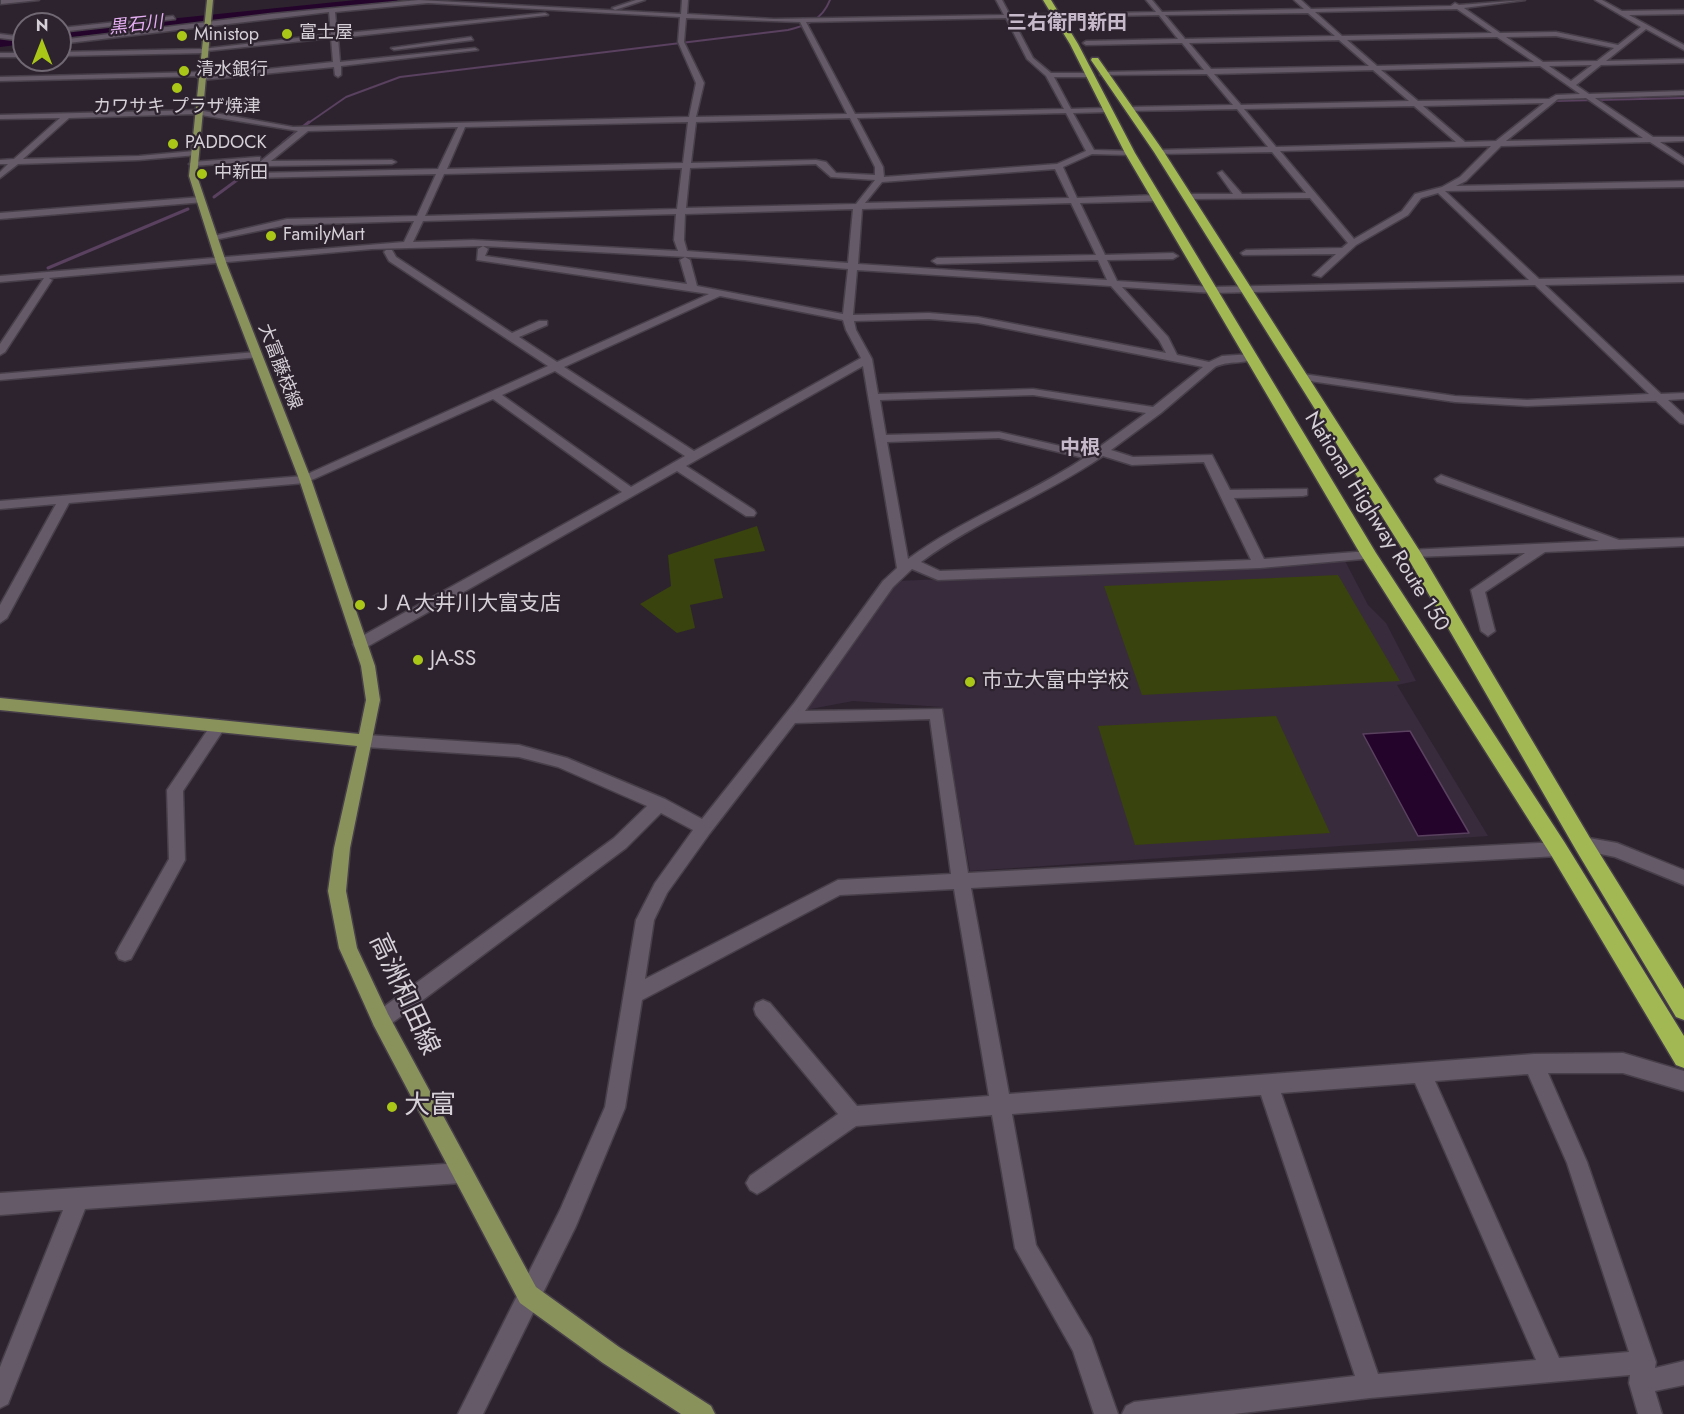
<!DOCTYPE html>
<html>
<head>
<meta charset="utf-8">
<style>
	body { margin:0 }
	#map { position:relative; width:1684px; height:1414px; overflow:hidden; background:#2d232f; font-family:Jost,sans-serif }
	canvas { display:block }
	.north { position:absolute; left:12px; top:12px; width:60px; height:60px; box-sizing:border-box; background:#2d232f; border:2px solid #706872; border-radius:50%; rotate:0deg; font-size:16px; font-weight:700; line-height:24px; text-align:center; color:#d5cfd7 }
	.north::after { content:''; display:block; margin:auto; width:21px; height:27px; background:#aac718; clip-path:polygon(50% 0,100% 100%,50% 72%,0 100%) }
</style>
</head>
<body>
<div id="map">
<canvas width="1684" height="1414"></canvas>
<div class="north">N</div>
</div>
<script>
const g = document.querySelector('canvas').getContext('2d');
g.lineJoin = 'round';
function fillPath(path, color) {
  g.fillStyle = color;
  g.fill(path, 'evenodd');
}
function stroke(path, color, width, dash) {
  g.strokeStyle = color;
  g.lineWidth = width;
  g.lineCap = dash ? 'butt' : 'round';
  g.setLineDash(dash || []);
  g.stroke(path);
}
function label(font, color, halo, rows, align = 'center') {
  g.font = font + ' Jost,"Noto Sans JP",sans-serif';
  g.lineWidth = 4.5;
  g.setLineDash([]);
  g.textBaseline = 'middle';
  g.strokeStyle = halo;
  g.fillStyle = color;
  for (const [text, x, y, turn = 0] of rows) {
    g.save();
    g.translate(x, y);
    g.rotate((+turn || 0) * Math.PI / 180);
    g.textAlign = isNaN(turn) ? turn : align;
    if (halo) g.strokeText(text, 0, 0);
    g.fillText(text, 0, 0);
    g.restore();
  }
}
fillPath(new Path2D(`
	M1345,561L1368,605L1386,623L1416,681L1397,685L1488,836L970,871L942,707L853,701L805,710L898,581Z`), '#382b3c');
fillPath(new Path2D(`
	M757,526L765,551L714,559L723,598L690,605L695,628L677,633L640,604L671,586L668,555Z
	M1338,575L1400,681L1142,695L1104,586Z
	M1276,716L1330,833L1135,845L1098,726Z`), '#39430d');
const water = new Path2D(`
	M1410,731L1469,833L1418,836L1363,734Z`);
fillPath(water, '#24042b');
stroke(water, '#59415f', 1.5);
stroke(new Path2D(`
	M1554,101L1684,98
	M1144,111L1199,110
	M902,117L1094,112
	M757,120L839,118
	M307,124L346,97L400,77L788,30C808,25 822,20 830,0`), '#59415f', 2);
stroke(new Path2D(`
	M283,143L309,122
	M214,197L248,172
	M48,268L188,209`), '#59415f', 3);
fillPath(new Path2D(`
	M356,0H398L392,4L60,38V30Z
	M24,36V44L0,47V39Z`), '#24042b');
const minor = new Path2D(`
	M1,0H39L1,4Z
	M419,0L681,14L682,0H688L687,14L774,19L1004,15L996,0H1002L1010,15L1156,12L1146,0H1152L1162,12L1304,9L1294,0H1301L1311,9L1451,6L1455,3L1459,5L1525,0L1464,8L1500,33L1556,32L1618,45L1641,27L1595,0H1602L1622,11L1684,10V14L1629,15L1684,45V50L1646,29L1606,61L1684,59V63L1601,65L1576,85L1589,94L1684,91V95L1595,98L1653,137H1684V141L1660,142L1684,158V164L1650,142L1501,146L1466,181L1456,186L1684,181V187L1445,191L1539,279L1684,276V282L1545,285L1661,394L1684,393V399L1668,400L1684,415V424L1680,423L1656,401L1527,406L1455,402L1303,380L1298,377L1303,374L1455,396L1527,400L1649,394L1535,285L1213,293L1122,287L1168,337L1177,355L1209,362L1222,356L1252,354L1257,357C1246,365 1228,360 1215,367L1161,413L1111,450L1133,457L1212,455L1230,490L1307,489V495L1303,496L1234,498L1264,559L1369,551L1374,552L1376,555L1374,558L1260,568L938,580L912,569L893,587L805,711L942,709L968,873L1558,842L1564,844L1566,849L1564,854L1558,856L971,888L1009,1094L1534,1054L1623,1053L1684,1071V1091L1623,1073H1548L1587,1162L1656,1362L1655,1368L1684,1361V1385L1655,1391L1662,1414H1638L1629,1383L1630,1375L1370,1398L1234,1414H1122L1126,1406L1134,1402L1355,1376L1261,1095L1012,1114L1036,1245L1091,1338L1118,1414H1094L1073,1351L1015,1248L992,1115L856,1126L764,1190L757,1194L750,1190L746,1183L750,1176L838,1114L756,1015L754,1009L756,1003L763,1000L770,1003L857,1106L989,1096L954,889L840,895L642,1000L625,1108L576,1226L483,1414H458L560,1210L605,1107L636,920L655,883L693,830L661,813L626,848L388,1026L381,1029L374,1026L372,1020L374,1014L614,838L647,806L558,767L519,757L366,747L361,745L358,741L361,737L366,735L519,745L567,758L665,799L702,819L795,702L883,581L897,568L863,366L686,466L754,510L756,513L754,516H746L677,471L365,648H355L353,644L355,640L622,492L493,399L305,483L69,503L7,618L0,623V605L56,504L0,509V501L303,476L548,366L389,261L384,252L386,250H392L396,257L512,333L539,321H547V325L519,337L557,362L709,294L477,260L478,249L483,246L372,249L49,278L52,280L5,352L0,355V344L44,278L0,282V276L404,242L414,221L287,225L214,240L209,237L287,219L417,216L436,174L248,178L244,176L245,174L298,131L195,114L69,118L23,159L139,156L194,151H197V155L139,160L18,164L0,178V172L8,164H0V160L14,159L60,118L0,119V115L198,110L293,127L689,117L696,83L678,42L680,17L428,3L335,12L337,34L545,13L548,15L338,38L340,62L475,48L478,50L341,66V75L338,77L335,75L334,67L202,80L198,78L201,76L0,81V77L202,72L205,74L203,76L333,62L331,38L207,51L204,53L60,56V52L202,49L331,34L329,12L60,44V40L272,14ZM1457,9L1492,33L1342,36L1315,12ZM1308,13L1335,36L1185,39L1165,15ZM1159,15L1178,39L1086,41L1083,43L1086,45L1182,43L1204,70L1102,72L1100,75L1207,74L1233,105L1129,107L1126,111L1237,109L1268,147L1159,150H1156V154L1272,152L1306,193L1242,194L1222,171L1218,173L1233,194H1188L1185,195V199L1310,198L1348,243L1342,248L1246,250L1241,253L1243,255L1336,254L1313,275L1321,277L1356,245L1408,215L1421,198L1438,193L1529,280L1213,287L1117,281L1107,260L1173,259L1178,256L1173,253L1105,255L1080,203L1157,201L1161,198L1157,195L1077,198L1063,167L1092,154L1130,155L1134,153L1130,151L1094,150L1073,113L1107,112L1111,110L1107,108L1071,109L1054,77H1091L1094,75L1091,73H1051L1033,58L1012,18ZM686,18L800,22L847,114L696,117L704,83L684,42ZM1006,18L1027,59L1046,76L1064,109L855,114L806,22ZM1556,36L1614,48L1597,61L1543,62L1506,37ZM1497,37L1534,62L1377,66L1347,40ZM1339,40L1369,66L1211,69L1189,43ZM1592,65L1571,81L1549,66ZM1540,66L1580,94L1556,95L1549,99L1418,101L1381,70ZM1373,70L1409,101L1241,105L1214,74ZM1586,98L1643,138L1506,141L1558,99ZM1544,103L1496,141L1465,142L1423,106ZM1414,106L1456,142L1276,147L1244,109ZM1066,113L1086,151L1057,164L884,177L883,167L857,118ZM850,118L875,167V175L836,173L826,162L816,160L691,163L696,122ZM688,122L683,163L447,169L465,127ZM458,127L438,169L256,173L265,166L392,164L396,162L392,160L271,161L308,131ZM1491,146L1460,177L1442,187L1415,194L1402,211L1354,239L1280,151ZM816,164L831,177L875,180L856,204L686,208L690,168ZM682,168L677,209L425,216L444,174ZM1055,169L1069,198L865,203L882,182ZM1071,203L1096,255L937,258L932,261L937,264L1098,260L1107,280L858,264L862,209ZM853,209L848,263L687,251L684,240L685,214ZM676,214L674,240L678,251L473,240L413,242L423,221ZM483,246L744,260L848,269L843,314L697,286L690,260L685,257L680,260L687,284L485,256L488,249ZM857,270L1111,286L1159,340L1166,353L978,317L929,313L853,315ZM720,296L843,320L846,330L861,358L694,451L564,367ZM929,319L978,323L1203,367L1153,407L1033,389L878,394L872,359L856,330L854,321ZM555,371L685,456L631,487L502,395ZM1033,395L1146,413L1091,453L999,432L886,435L880,400ZM999,438L1084,458C1027,496 962,519 908,559L887,442ZM1103,456L1132,465L1204,462L1251,560L940,571L921,562C977,520 1045,496 1103,456ZM930,719L951,874L838,880L645,979L654,920L667,893L710,833L795,723ZM1528,1074L1567,1163L1629,1352L1559,1358L1435,1081ZM1415,1083L1536,1360L1378,1374L1281,1093Z
	M636,0H645L615,10L612,8Z
	M173,16L175,19L60,32V28Z
	M0,34L24,37V41L0,38Z
	M471,37L473,40L394,50L391,48Z
	M0,53H24V57H0Z
	M257,157H260V161L193,166L189,164L193,162Z
	M201,197L204,198V202L0,219V213Z
	M256,352L261,355L260,357L0,380V374Z
	M1441,475L1619,540L1684,538V546L1545,552L1485,592L1495,631L1488,636L1481,631L1471,590L1525,553L1413,557L1408,556L1406,553L1408,550L1599,541L1437,482L1435,479Z
	M218,720L223,722L226,726L183,791L185,860L131,959L125,961L119,959L116,953L119,947L169,859L167,790L213,722Z
	M1583,837L1617,843L1684,870V885L1615,857L1577,849L1575,844L1577,839Z
	M461,1163L468,1166L471,1173L468,1180L461,1183L85,1209L8,1404L0,1408V1367L63,1210L0,1215V1193Z`);
const major = new Path2D(`
	M207,0H213L197,176L227,265L311,479L375,666L380,700L350,848L346,891L357,948L388,1014L536,1287L619,1347L711,1406L715,1414H681L603,1363L520,1303L374,1026L339,948L328,891L334,848L357,746L0,710V698L359,734L366,700L361,666L299,479L217,265L189,176Z`);
const highway = new Path2D(`
	M1043,0H1051L1078,44L1135,153L1376,553L1565,843L1684,1036V1068L1676,1065L1551,855L1361,555L1125,153L1070,44Z
	M1092,58H1098L1164,152L1421,553L1590,838L1684,989V1020L1676,1017L1576,850L1405,553L1154,152L1091,60Z`);
stroke(minor, '#473f49', 3);
stroke(major, '#473f49', 3);
stroke(highway, '#473f49', 3);
fillPath(minor, '#655a68');
fillPath(major, '#8a925b');
fillPath(highway, '#a2b852');
for (const [x, y, r, color] of [
	[287,34,6,"#aac718"],
	[182,36,6,"#aac718"],
	[184,71,6,"#aac718"],
	[177,88,6,"#aac718"],
	[173,144,6,"#aac718"],
	[202,174,6,"#aac718"],
	[271,236,6,"#aac718"],
	[360,605,6,"#aac718"],
	[418,660,6,"#aac718"],
	[970,682,6,"#aac718"],
	[392,1107,6,"#aac718"]
]) {
  const dot = new Path2D();
  dot.arc(x, y, r, 0, 2 * Math.PI);
  g.fillStyle = color;
  g.fill(dot);
  stroke(dot, '#2d232f', 2);
}
label('italic 18px', '#e4adf1', '#2d232f', [
	["黒石川",136,26,-6]
]);
label('18px', '#d5cfd7', '#2d232f', [
	["富士屋",299,34],
	["Ministop",194,36],
	["清水銀行",196,71],
	["カワサキ プラザ焼津",177,108,"center"],
	["PADDOCK",185,144],
	["中新田",214,174],
	["FamilyMart",283,236]
], 'left');
label('18px', '#d5cfd7', '#2d232f', [
	["大富藤枝線",279,367,69]
]);
label('bold 20px', '#c6b9c9', '#2d232f', [
	["三右衛門新田",1067,24],
	["中根",1080,449]
]);
label('21px', '#d5cfd7', '#2d232f', [
	["National Highway Route 150",1376,522,58]
]);
label('21px', '#d5cfd7', '#2d232f', [
	["ＪＡ大井川大富支店",372,605],
	["JA-SS",430,660],
	["市立大富中学校",982,682]
], 'left');
label('26px', '#d5cfd7', '#2d232f', [
	["高洲和田線",403,995,65]
]);
label('26px', '#d5cfd7', '#2d232f', [
	["大富",404,1107]
], 'left');
</script>
</body>
</html>
